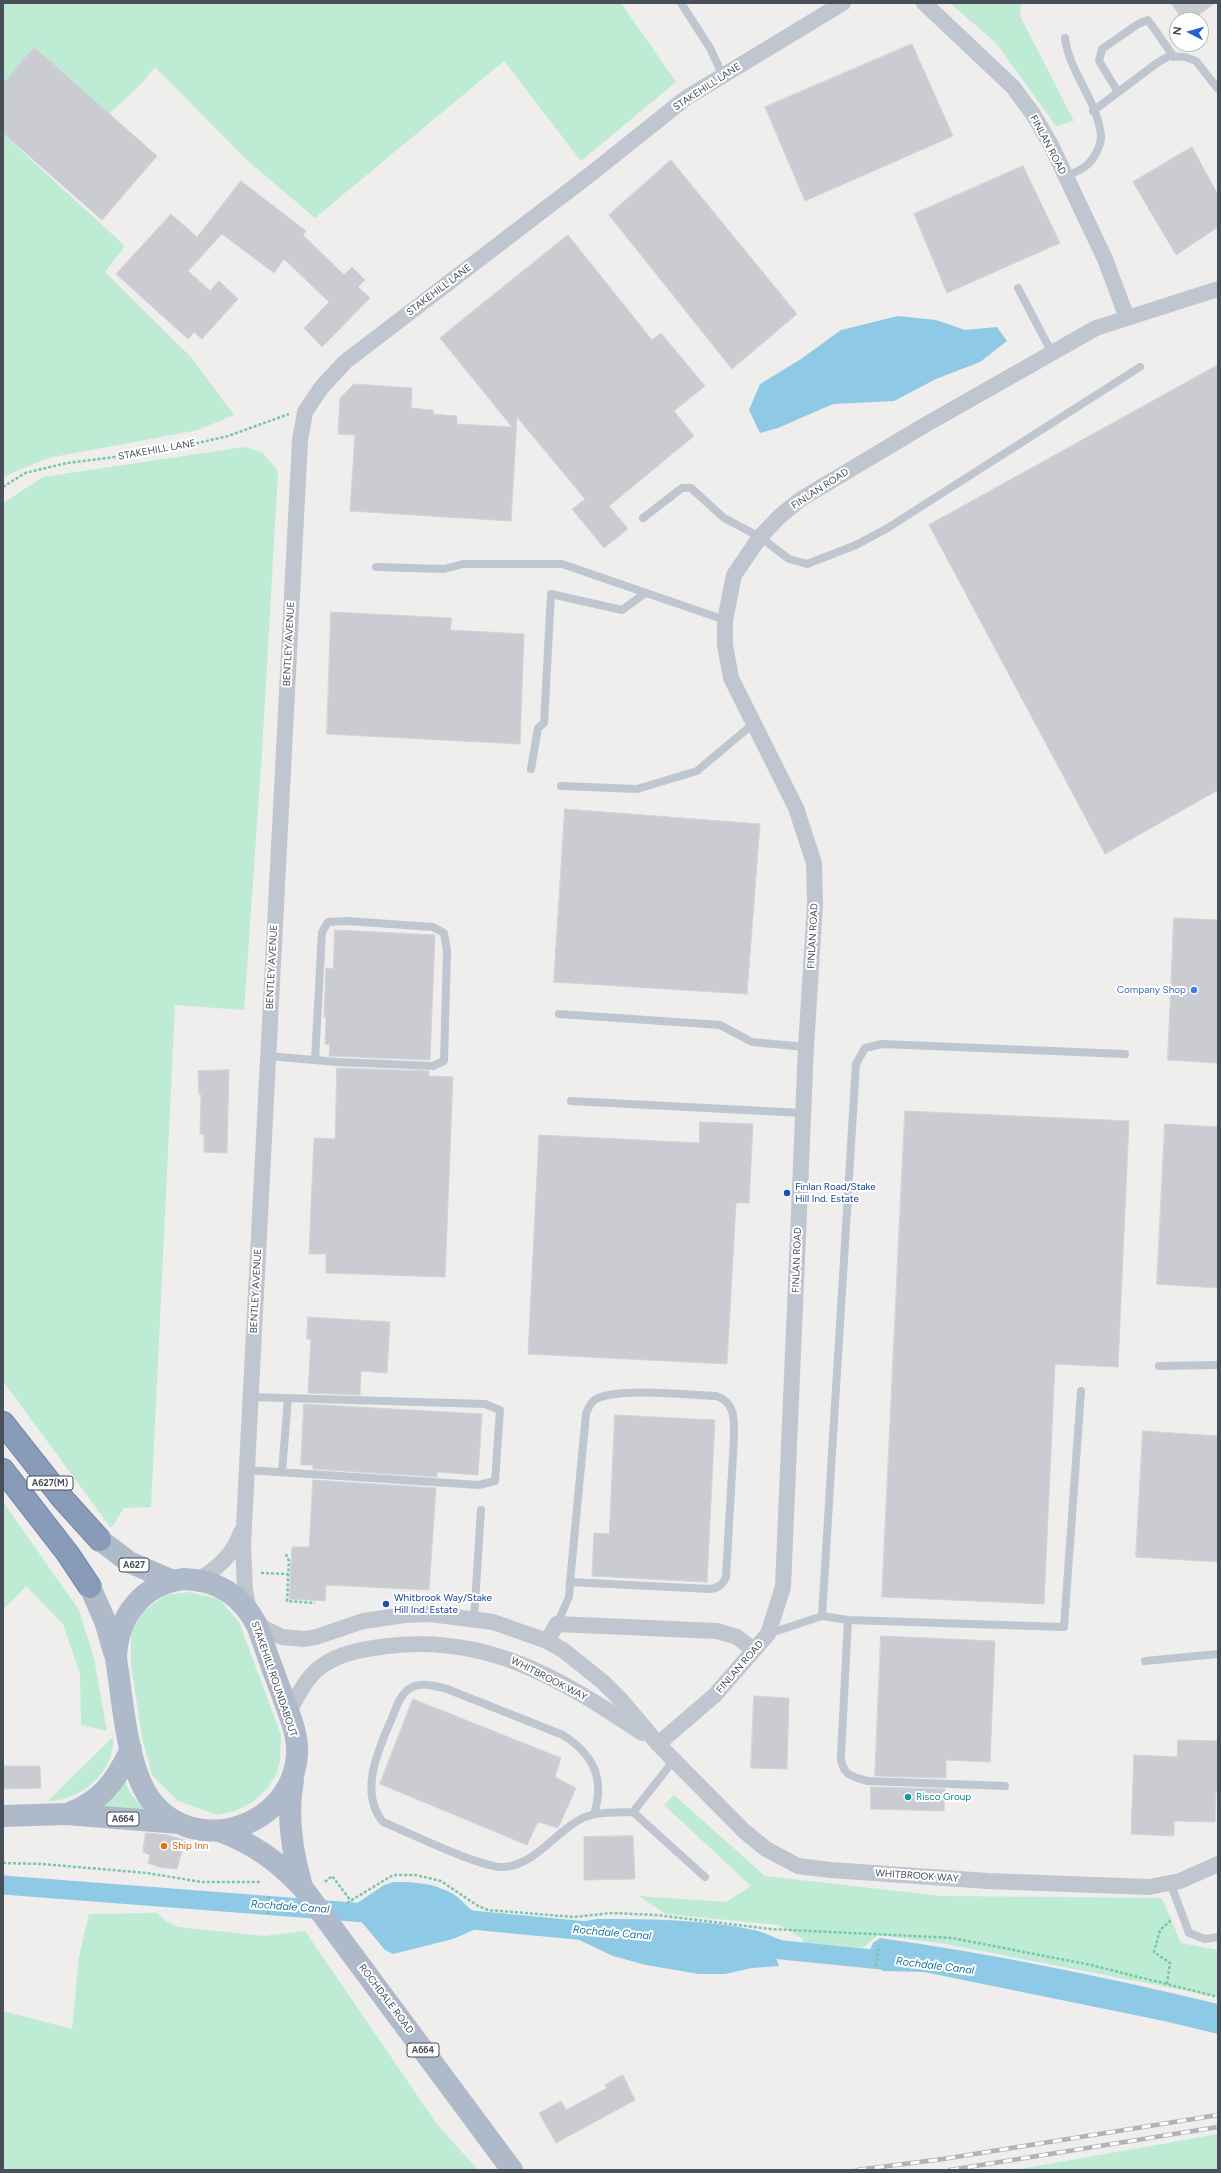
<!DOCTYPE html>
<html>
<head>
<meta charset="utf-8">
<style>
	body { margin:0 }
	#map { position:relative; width:1221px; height:2173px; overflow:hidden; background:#f0eded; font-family:Figtree,sans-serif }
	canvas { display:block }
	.frame { position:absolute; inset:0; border:4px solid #474f59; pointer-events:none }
	.north { position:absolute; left:1169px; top:12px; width:40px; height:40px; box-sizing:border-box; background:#fff; border:1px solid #b5b9bd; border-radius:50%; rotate:276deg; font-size:11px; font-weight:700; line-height:16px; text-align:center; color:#474f59 }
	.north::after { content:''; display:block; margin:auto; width:14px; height:18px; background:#255fd2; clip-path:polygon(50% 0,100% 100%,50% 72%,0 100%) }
</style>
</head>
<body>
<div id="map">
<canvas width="1221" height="2173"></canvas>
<div class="frame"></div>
<div class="north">N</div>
</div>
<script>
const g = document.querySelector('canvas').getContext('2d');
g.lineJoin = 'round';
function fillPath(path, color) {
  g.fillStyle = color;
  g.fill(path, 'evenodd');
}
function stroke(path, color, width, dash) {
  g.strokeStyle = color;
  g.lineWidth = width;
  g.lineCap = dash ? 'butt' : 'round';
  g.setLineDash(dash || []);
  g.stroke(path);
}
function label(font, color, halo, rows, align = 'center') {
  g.font = font + ' Figtree,sans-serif';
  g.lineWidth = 4;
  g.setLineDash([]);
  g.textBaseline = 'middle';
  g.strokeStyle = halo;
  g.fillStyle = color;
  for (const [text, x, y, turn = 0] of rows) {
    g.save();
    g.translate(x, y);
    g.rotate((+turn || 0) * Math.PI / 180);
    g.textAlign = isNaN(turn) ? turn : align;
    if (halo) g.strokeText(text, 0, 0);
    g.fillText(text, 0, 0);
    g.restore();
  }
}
fillPath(new Path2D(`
	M3,3H621L676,82L581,161L504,61L315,218L249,162L155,67L141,84L109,114L34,47L3,84Z
	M950,3H1021L1020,16L1074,121L1056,126L996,43Z
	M3,134L125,246L105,272L191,357L234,415L198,430L48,458L3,477Z
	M244,447L262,452L278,471L262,753L244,1010L175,1005L151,1507L124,1508L111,1528L3,1381V503L43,477Z
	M3,1502L79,1610L94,1658L107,1731L81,1725L80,1674L63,1624L26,1586L3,1610Z
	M189,1592L219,1599L239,1622L281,1735L280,1761L276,1775L267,1789L253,1802L235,1811L218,1815L178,1801L152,1775L142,1737L131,1665V1634L142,1612L166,1595Z
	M113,1737C116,1771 81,1801 48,1801Z
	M124,1778L130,1793L144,1809L141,1812L99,1811Z
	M674,1795L765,1876L942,1896L1162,1898L1181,1943L1218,1950V1997L946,1944L878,1935L863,1948L803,1944V1939L779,1925L666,1914L639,1896L726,1902L751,1886L664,1805Z
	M157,1913L166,1921L178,1927L264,1936L305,1931L436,2123L478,2170H3V2011L72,2029L79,1957L89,1914Z
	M1218,2134V2170H1015Z`), '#beebd4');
fillPath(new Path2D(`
	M898,316L936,320L965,330L997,327L1007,341L980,362L936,379L894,401L833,404L778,428L760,433L749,410L760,384L801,359L841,330Z
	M394,1882C415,1882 434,1883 453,1894C466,1902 469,1913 486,1916L485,1928L476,1929L453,1939L393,1954L385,1950L350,1908L384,1885Z
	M597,1919C649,1919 703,1919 754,1930C769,1933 780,1942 797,1944L796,1957L781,1956L776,1958L779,1966L752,1968L725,1974H699L646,1965L613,1956L571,1936L572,1923Z
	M880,1938C994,1954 1106,1977 1218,2004V2034L1164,2021L924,1972L883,1971L866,1960L873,1943Z`), '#8ecae5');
stroke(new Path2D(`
	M3,1885L379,1914
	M461,1919L598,1932
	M772,1949L892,1961`), '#8ecae5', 19);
const building = new Path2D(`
	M1171,3H1215L1192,20H1183Z
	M912,44L953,136L805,201L765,107Z
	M34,47L157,156L102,220L3,133V84Z
	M1192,147L1218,195V227L1176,255L1133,182Z
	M671,160L797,314L732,369L609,215Z
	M1023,166L1060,243L947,293L914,214Z
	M241,181L306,231L303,235L344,275L352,267L365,280L358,287L370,298L322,347L304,328L329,302L284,259L274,273L222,234L188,271L210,291L219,281L238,299L202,339L194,332L188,339L116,274L171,214L197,237Z
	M568,235L652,340L661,333L705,386L674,411L694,436L609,506L628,529L604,548L572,509L585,499L517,417L511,521L350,511L355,435L338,434L340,398L354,384L412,388L411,408L433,410V414L457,416V424L512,427L440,338Z
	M1218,365V790L1105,854L929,525Z
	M331,612L452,618L450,630L524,634L520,744L327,734Z
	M565,809L760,824L747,994L554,982Z
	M1174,918L1218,920V1063L1168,1060Z
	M335,930L435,935L430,1060L329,1056L330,1045L325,1044L326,1017H324L326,968L333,969Z
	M337,1068L429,1071V1076L453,1077L445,1277L326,1273V1254H309L314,1138L335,1139Z
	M229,1070L227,1153L204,1152V1134H200L201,1094H199L198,1071Z
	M905,1111L1129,1121L1118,1367L1055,1364L1044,1604L882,1597Z
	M700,1122L753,1124L749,1203H736L727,1364L528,1354L539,1135L699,1143Z
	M1165,1124L1218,1127V1288L1157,1284Z
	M308,1317L390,1322L387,1373L361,1371L360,1395L308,1393L311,1339H307Z
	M304,1404L482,1414L478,1475L437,1472V1477L313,1469V1465H301Z
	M615,1415L715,1420L707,1582L592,1576L594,1533L609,1534Z
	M1143,1431L1218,1436V1562L1136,1557Z
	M313,1480L436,1488L429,1590L326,1585L325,1601L289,1599L292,1547H309Z
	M881,1636L995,1641L990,1762L946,1760V1778L875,1776Z
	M754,1696L789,1698L787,1769L751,1768Z
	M413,1699L561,1758L555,1777L576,1788L558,1828L538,1822L527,1845L380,1784Z
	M1178,1740L1218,1741V1791H1216L1215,1822L1174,1821V1836L1131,1834L1134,1755L1177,1757Z
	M3,1766H40L41,1788L3,1789Z
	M871,1787L945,1789L944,1811L871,1809Z
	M146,1833L168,1835L185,1840L177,1869L159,1867L148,1863L150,1855L143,1852Z
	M633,1836L635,1879L584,1880V1837Z
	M623,2075L635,2100L556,2143L539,2113L561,2101L566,2110L607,2088L605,2085Z`);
fillPath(building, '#caccd2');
stroke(building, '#d1d3d8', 1);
const highway = new Path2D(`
	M3,1423L63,1499L100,1540
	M3,1470L68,1554L90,1587`);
stroke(highway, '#7386a5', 24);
stroke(new Path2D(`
	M3,487L25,473L67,463L163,451L228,436L289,414
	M286,1554L289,1561L287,1601L315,1603
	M261,1573L288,1574
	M3,1863L42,1864L147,1873L201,1882H261
	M325,1882L332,1876L351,1901
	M347,1903L393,1875H416L441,1881L478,1906L488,1910L574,1917L611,1913L657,1915L770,1929L952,1938L1091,1965L1218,1997
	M268,1914L269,1894
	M876,1966L879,1945
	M1167,1984L1170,1963L1154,1952L1160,1930L1171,1920`), '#78c7a8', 2.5, [3, 2]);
stroke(new Path2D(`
	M681,3L710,48L723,76
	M1065,38C1069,72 1097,100 1101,135C1102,144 1094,159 1087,165C1082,170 1072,173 1066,177
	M1118,92L1099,61L1102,49L1138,24L1148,20L1174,57
	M1093,111L1157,63L1169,56L1185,57L1196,61L1218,89
	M1018,288L1052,353
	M643,518L682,488H691L724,518L760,537L789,559L807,564L856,545L886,529L1140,367
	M376,567L444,569L463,564H562L725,620
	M531,769L538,728L544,723L551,594L622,610L644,594
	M561,786L637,789L697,771L753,724
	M559,1014L720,1025L752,1042L806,1047
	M268,1056L337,1062L433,1066L444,1061L447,951L444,933L433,927L347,921L328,922L322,932L315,1060
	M571,1101L803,1113
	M1159,1366L1218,1365
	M247,1470L479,1485L495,1481L500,1410L485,1404L251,1397
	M282,1472L288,1398
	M822,1616L856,1064L865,1048L882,1044L1125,1054
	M474,1619L481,1510
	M848,1620L841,1755C841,1774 851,1777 868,1781L1005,1786
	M557,1624L569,1597L570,1582L586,1414C588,1409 590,1402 596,1399C620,1387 687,1395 716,1396C736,1402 734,1421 734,1438L726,1577C723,1585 718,1588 710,1589L570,1582
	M768,1634L822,1616L848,1620L1064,1627L1081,1391
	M1145,1661L1218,1654
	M633,1812L705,1877
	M594,1814C605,1779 594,1755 563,1735L447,1689C435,1686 420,1681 409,1689C400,1695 396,1708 392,1718C379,1748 358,1792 383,1822C408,1832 482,1869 505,1867C535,1864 554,1834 579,1820C594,1811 615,1813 633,1812L674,1760
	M1170,1882L1189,1933L1205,1939L1218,1937`), '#bfc6cf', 8);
stroke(new Path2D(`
	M924,3L1013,87L1033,114L1051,145L1105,259L1127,318
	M198,1580C218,1568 234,1554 241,1532
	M249,1611L245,1589L243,1545L300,440L305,412L321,388L345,362L592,173L686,98L843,3
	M257,1625L282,1637L305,1639L316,1637L363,1621L405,1615L430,1614L493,1622L547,1641L563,1650L603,1682L621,1700L658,1744L744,1831L766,1849L798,1866L831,1870L988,1881L1149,1887L1180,1881L1218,1864
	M547,1641L557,1624L717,1631L737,1637L754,1650
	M288,1713C297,1698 305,1679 319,1668C338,1653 364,1649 387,1646C489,1634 561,1679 642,1733
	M658,1744L715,1695L768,1634L783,1587L806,1047L815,904L814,863L796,808L731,678L725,645V620L734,575L760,537L780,516L801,499L925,425L1096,328L1218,289`), '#bfc6cf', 16);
stroke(new Path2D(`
	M100,1540L129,1562L173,1581
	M184,1579C218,1580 241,1595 257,1625C265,1648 273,1671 282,1694C288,1712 298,1733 297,1752C295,1826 195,1860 150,1799C126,1765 123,1700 116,1659C117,1618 141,1584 184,1579Z
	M90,1587L105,1621L114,1652
	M293,1780C286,1816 292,1852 302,1887
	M67,1814C101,1802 116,1781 131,1749
	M3,1816L66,1814L179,1823
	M219,1831C252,1843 277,1860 301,1886
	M334,1930L512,2170`), '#aebaca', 22);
stroke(highway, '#889bb9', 22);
const rail = new Path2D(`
	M857,2170L943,2159L1218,2115
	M950,2170L1218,2127`);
stroke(rail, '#b0b2b7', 4.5);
stroke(rail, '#fff', 3, [9]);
stroke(new Path2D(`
	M302,1887L334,1930`), '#aebaca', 22);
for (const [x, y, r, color] of [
	[1194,990,4,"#3f7fe0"],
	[787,1193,4,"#1a4fb4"],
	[386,1604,4,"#1a4fb4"],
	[908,1797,4,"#0f9aa8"],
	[164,1846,4,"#e8710a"]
]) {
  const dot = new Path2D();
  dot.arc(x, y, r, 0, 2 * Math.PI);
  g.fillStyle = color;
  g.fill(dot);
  stroke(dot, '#fff', 1.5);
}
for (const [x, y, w] of [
	[50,1483,46],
	[134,1565,30],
	[123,1819,32],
	[423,2050,32]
]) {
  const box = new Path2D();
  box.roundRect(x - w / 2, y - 7, w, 14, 3);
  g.fillStyle = '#fff';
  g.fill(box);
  stroke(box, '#474f59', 1);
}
label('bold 9px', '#474f59', null, [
	["A627(M)",50,1483],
	["A627",134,1565],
	["A664",123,1819],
	["A664",423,2050]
]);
label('10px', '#474f59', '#fff', [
	["STAKEHILL LANE",707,87,-33],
	["FINLAN ROAD",1048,145,62],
	["STAKEHILL LANE",439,290,-37],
	["STAKEHILL LANE",157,450,-10],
	["FINLAN ROAD",820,489,-33],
	["BENTLEY AVENUE",289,644,-87],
	["FINLAN ROAD",813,936,-87],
	["BENTLEY AVENUE",272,967,-87],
	["FINLAN ROAD",797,1260,-88],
	["BENTLEY AVENUE",256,1291,-87],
	["FINLAN ROAD",740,1667,-49],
	["STAKEHILL ROUNDABOUT",274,1679,71],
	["WHITBROOK WAY",549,1679,27],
	["WHITBROOK WAY",917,1876,4],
	["ROCHDALE ROAD",386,1999,53]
]);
label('10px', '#366cbe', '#fff', [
	["Company Shop",1186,990]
], 'right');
label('10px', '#164399', '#fff', [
	["Finlan Road/Stake",795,1187],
	["Hill Ind. Estate",795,1199],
	["Whitbrook Way/Stake",394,1598],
	["Hill Ind. Estate",394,1610]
], 'left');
label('10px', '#0d838f', '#fff', [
	["Risco Group",916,1797]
], 'left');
label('10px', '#c56008', '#fff', [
	["Ship Inn",172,1846]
], 'left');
label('italic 11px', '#16739d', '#fff', [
	["Rochdale Canal",290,1907,4],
	["Rochdale Canal",612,1933,5],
	["Rochdale Canal",935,1966,7]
]);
</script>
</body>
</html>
